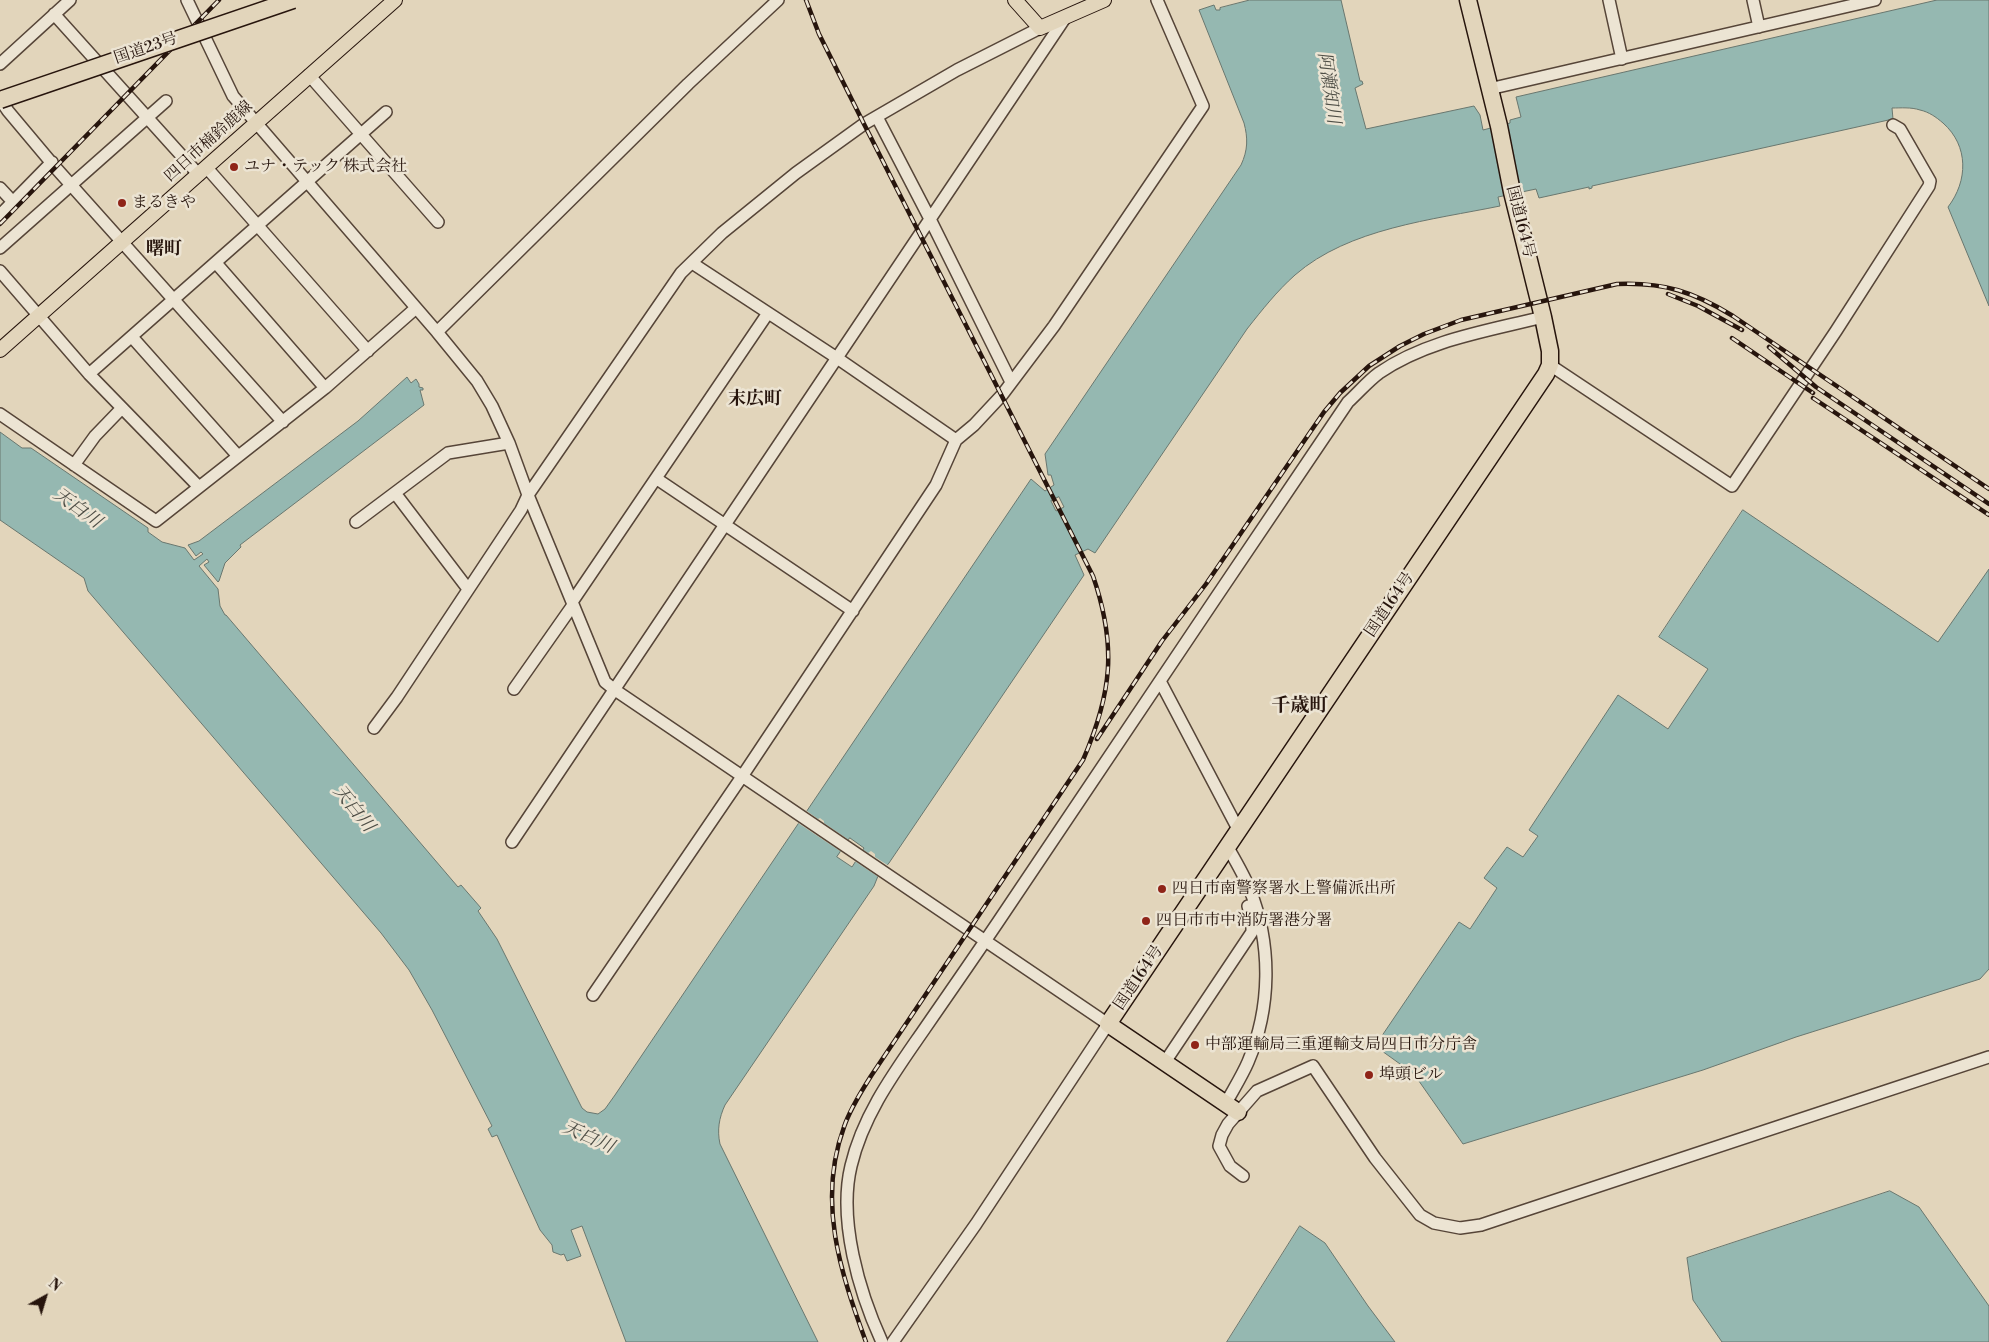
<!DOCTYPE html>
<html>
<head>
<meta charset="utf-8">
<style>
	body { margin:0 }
	#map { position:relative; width:1989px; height:1342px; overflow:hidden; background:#e2d5bb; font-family:"Libre Bodoni",serif }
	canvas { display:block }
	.north { position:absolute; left:20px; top:1272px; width:50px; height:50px; -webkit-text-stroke:4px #ece4d3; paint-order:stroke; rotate:39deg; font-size:14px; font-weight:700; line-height:20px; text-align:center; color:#27150d }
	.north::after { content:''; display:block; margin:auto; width:18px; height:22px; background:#27150d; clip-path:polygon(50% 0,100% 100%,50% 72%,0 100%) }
</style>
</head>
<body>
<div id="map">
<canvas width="1989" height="1342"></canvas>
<div class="north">N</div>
</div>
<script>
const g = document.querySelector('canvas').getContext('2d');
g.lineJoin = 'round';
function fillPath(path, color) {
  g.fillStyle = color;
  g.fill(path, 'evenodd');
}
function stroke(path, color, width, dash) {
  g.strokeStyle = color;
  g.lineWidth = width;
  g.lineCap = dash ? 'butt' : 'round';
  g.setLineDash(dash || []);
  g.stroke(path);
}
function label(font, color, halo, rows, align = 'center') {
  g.font = font + ' "Libre Bodoni","Noto Serif JP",serif';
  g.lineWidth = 5;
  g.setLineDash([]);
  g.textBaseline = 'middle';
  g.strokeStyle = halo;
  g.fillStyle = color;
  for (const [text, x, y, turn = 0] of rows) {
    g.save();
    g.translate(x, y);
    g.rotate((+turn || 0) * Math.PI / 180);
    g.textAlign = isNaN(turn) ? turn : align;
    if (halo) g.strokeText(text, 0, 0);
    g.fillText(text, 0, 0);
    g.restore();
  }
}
const water = new Path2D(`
	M1250,0H1341L1360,81H1362L1363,84L1355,88L1366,129L1474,106L1480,115L1483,130L1510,123V120L1521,117L1516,97L1937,0H1989V306L1948,207C1968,181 1969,146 1943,123C1936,117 1929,112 1920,110C1911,107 1901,108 1892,108L1893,119L1592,186V188L1589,189V187L1539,198L1536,189L1498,197L1500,206C1432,220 1349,228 1295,275C1277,291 1262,310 1247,329L1095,553L1088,549L1075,555L1084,575L889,863L878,876L874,886L725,1105C719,1118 717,1130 720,1144L818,1342H626L582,1226L571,1230L581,1256L567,1261L564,1254L561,1255L553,1252L552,1245L540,1230L497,1135L492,1137L488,1129L492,1126L432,1010L409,970L381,933L88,591L84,578L0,520V432L22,448H31L148,528V532L162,542L185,548L194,560L203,554L201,552L196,556L188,545L199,541L358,421L407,377L411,383L416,379L419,384V387L423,388V390H420L424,405L240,545L241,547L225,563L219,581L218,582L204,565L209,562L207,559L199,566L218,589L220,606L225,615H226L458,887L461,885L481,908L478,911L497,939L582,1108L587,1112L598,1114L605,1109L615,1095L1031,479L1045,491L1054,485L1051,475H1048L1045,454L1241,165C1248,150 1248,138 1244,123L1199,10L1214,5L1216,10H1220V8ZM1059,497L1064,507L1056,511L1051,501ZM850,838L864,848L852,867L837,857Z
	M1743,510L1938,642L1989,569V969L1980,979L1796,1037L1703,1070L1463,1144L1414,1074L1375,1046L1459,922L1470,929L1497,888L1484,878L1507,847L1523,857L1538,836L1529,830L1618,695L1668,729L1708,669L1659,637Z
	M1890,1191L1919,1207L1989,1306V1342H1722L1693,1300L1687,1258Z
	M1300,1226L1325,1243L1368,1306L1395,1342H1227Z`);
fillPath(water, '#95b8b1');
stroke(water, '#69776f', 1);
fillPath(new Path2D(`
	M804,809L818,819L820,818L824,821V823L868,853L871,851L875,854V857L889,866L880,878L853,860L861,848L850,841L843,853L795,821Z`), '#e2d5bb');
const minor = new Path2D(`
	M187,0L233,96L437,332L477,381L492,406L509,443L528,495L605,682L615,690L1108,1024L976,1224L893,1342
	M1609,0L1622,59
	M1753,0L1759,27
	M54,14L199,175
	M0,64L70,0
	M309,75L438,222
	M1489,89L1875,0
	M0,99L8,111L55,167L283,422
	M877,117L930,219L1011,382
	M207,168L368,351
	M0,188L13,202
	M0,215L52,162
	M0,248L166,101
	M216,263L325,388
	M692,263L837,358L956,440
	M0,271L89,374L199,487
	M437,332L688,84L778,0
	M132,337L238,456
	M1550,365L1732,486L1836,331L1929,186L1930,181L1900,129L1893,125
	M89,374L386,112
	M0,414L156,521L325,388L416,308
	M74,465L95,436L122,408
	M657,479L853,611
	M395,493L468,589
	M356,522L448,453L509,443
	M572,602L768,313
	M1160,681L1238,829
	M514,689L573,605
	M374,728L397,697L521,510L528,495L681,273L722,233L796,173L864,124L957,70L1040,28
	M512,842L1065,18
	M593,995L741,778L936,485L956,440L974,425L1002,395L1054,326L1203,106L1157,0
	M1165,1062L1252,932V921L1248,906
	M1226,1103C1233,1090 1242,1076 1248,1062C1271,1008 1272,945 1250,890C1244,875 1235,860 1227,846
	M1243,1176L1230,1166L1219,1146L1222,1135L1228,1124L1257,1091L1313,1066L1375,1158L1420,1215L1434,1223L1460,1228L1481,1225L1532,1208L1989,1057
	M882,1342C859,1292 838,1220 851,1166C863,1115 894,1073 923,1031C948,995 973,959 998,922C1114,749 1231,575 1348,402C1358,393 1368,381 1379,373C1427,340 1488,331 1543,317`);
const major = new Path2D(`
	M1015,0L1040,28L1104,0
	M0,350L395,0`);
const highway = new Path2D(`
	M1238,1112L1108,1024L1546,374L1550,365V351L1543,317L1512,192L1499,126L1468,0`);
stroke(minor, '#564538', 14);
stroke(major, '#27150d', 16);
stroke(highway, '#27150d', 19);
stroke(minor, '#ece4d3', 11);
stroke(major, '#e2d5bb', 14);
stroke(highway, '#e2d5bb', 16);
const rail = new Path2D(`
	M806,0L819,34L864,124L1093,576C1117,646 1112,693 1083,760L871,1076C861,1092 850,1109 844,1127C817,1201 840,1271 866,1342
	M0,224L219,0
	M1668,294L1698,306L1742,330
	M1732,338L1813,393
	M1769,347L1816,387L1989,504
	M1813,398L1989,515
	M1097,739L1162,641L1206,584L1324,412L1340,393L1369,366L1400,346L1424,334L1461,320L1617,284C1664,282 1694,292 1733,316L1989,489`);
stroke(rail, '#27150d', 4.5);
stroke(rail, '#ece4d3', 2.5, [8]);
const highwayBridge = new Path2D(`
	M0,100L293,0`);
stroke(highwayBridge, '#27150d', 19, []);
stroke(highwayBridge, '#e2d5bb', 16);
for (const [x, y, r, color] of [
	[234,167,5,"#8f2418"],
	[122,203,5,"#8f2418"],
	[1162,889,5,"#8f2418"],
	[1146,921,5,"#8f2418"],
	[1195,1045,5,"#8f2418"],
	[1369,1075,5,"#8f2418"]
]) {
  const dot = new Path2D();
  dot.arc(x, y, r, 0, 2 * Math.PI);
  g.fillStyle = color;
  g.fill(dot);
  stroke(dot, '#ece4d3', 2);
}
label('16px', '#27150d', '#ece4d3', [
	["国道23号",146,49,-19],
	["四日市楠鈴鹿線",209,142,-42],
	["国道164号",1520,222,76],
	["国道164号",1390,605,-56],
	["国道164号",1139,978,-56]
]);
label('16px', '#27150d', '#ece4d3', [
	["ユナ・テック 株式会社",244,167],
	["まるきや",132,203],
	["四日市南警察署水上警備派出所",1172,889],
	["四日市市中消防署港分署",1156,921],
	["中部運輸局三重運輸支局四日市分庁舎",1205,1045],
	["埠頭ビル",1379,1075]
], 'left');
label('italic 18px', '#4e4e46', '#ece4d3', [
	["阿瀬知川",1328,88,82],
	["天白川",77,509,36],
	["天白川",353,809,51],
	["天白川",588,1138,24]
]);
label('bold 18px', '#27150d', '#ece4d3', [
	["曙町",164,250],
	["末広町",755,400]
]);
label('bold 19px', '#27150d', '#ece4d3', [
	["千歳町",1300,706]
]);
</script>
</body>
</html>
